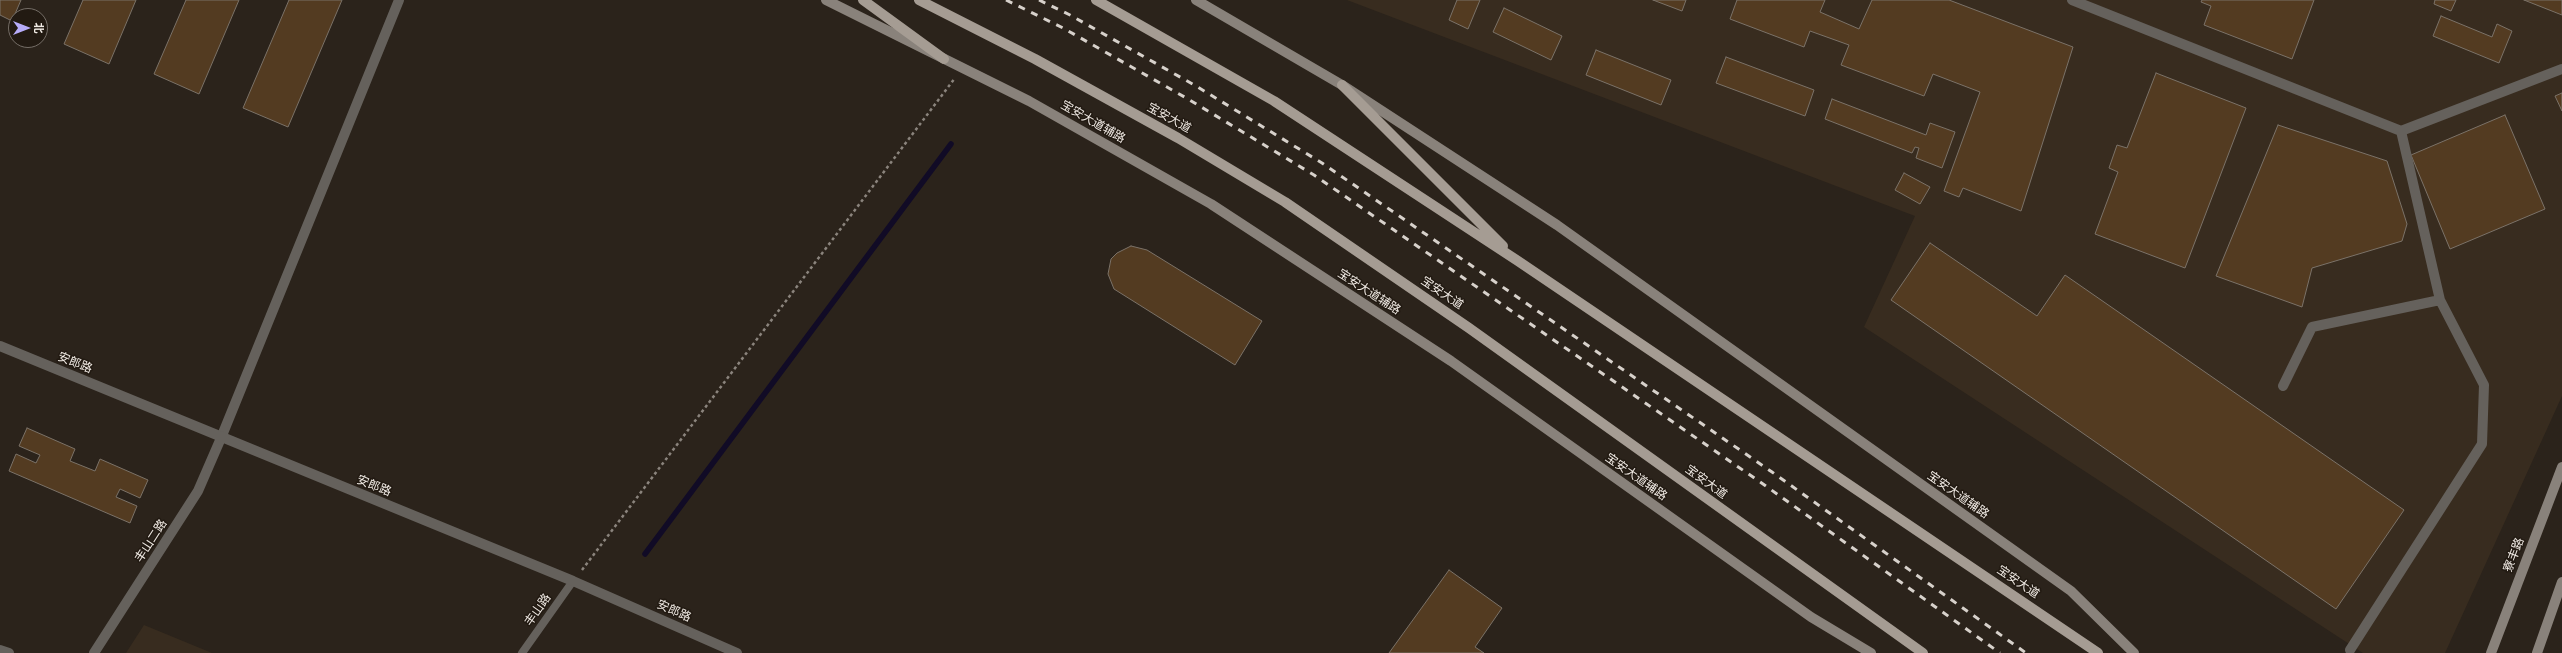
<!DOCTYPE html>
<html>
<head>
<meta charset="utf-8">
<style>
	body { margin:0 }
	#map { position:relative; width:2562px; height:653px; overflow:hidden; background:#2b231b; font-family:Montserrat,"Noto Sans SC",sans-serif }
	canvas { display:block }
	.north { position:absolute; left:8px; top:8px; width:40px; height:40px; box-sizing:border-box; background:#221a12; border:1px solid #746d66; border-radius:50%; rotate:90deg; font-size:11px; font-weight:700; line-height:16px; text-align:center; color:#f0eae4 }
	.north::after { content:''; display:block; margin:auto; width:14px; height:18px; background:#b6abf8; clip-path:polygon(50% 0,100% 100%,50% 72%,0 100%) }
</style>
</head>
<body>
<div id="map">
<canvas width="2562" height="653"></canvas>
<div class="north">北</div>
</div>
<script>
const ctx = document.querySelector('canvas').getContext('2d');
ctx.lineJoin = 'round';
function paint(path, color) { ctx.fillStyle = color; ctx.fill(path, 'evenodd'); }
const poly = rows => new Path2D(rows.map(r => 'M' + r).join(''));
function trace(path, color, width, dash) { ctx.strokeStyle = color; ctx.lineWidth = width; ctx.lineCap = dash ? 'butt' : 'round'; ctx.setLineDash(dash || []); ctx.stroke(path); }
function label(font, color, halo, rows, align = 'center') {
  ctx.font = font + ' Montserrat,"Noto Sans SC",sans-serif'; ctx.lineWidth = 3; ctx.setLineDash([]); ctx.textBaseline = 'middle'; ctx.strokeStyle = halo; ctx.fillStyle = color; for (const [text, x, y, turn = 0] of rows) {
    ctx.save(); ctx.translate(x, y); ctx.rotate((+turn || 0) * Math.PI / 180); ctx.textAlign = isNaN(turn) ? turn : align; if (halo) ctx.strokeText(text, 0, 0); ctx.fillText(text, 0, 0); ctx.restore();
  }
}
paint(poly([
	[1347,0,2562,0,2562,396,2445,653,2363,653,1864,327,1915,216],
	[144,625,212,653,126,653]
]), '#382c1f');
trace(poly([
	[645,554,951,144]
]), '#110b26', 5.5);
const building = poly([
	[0,0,21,0,12,21,0,15,0,0],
	[83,0,136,0,109,64,64,44,83,0],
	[186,0,239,0,199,94,154,74,186,0],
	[289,0,342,0,288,127,243,108,289,0],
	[1457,0,1480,0,1468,29,1449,20,1457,0],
	[1653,0,1686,0,1682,11,1653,0],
	[1737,0,1825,0,1820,12,1859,29,1872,0,1949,0,2073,47,2021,211,1963,188,1959,197,1944,191,1980,92,1933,74,1924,96,1841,65,1849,45,1810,31,1804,47,1730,19,1737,0],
	[2202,0,2314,0,2292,59,2204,25,2211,6,2201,2,2202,0],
	[2435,0,2456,0,2451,11,2434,4,2435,0],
	[2524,0,2562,0,2562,15,2524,0],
	[1504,8,1562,36,1551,60,1493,32,1504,8],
	[2441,16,2492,37,2497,24,2512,31,2499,63,2433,36,2441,16],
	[1596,50,1671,80,1661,105,1586,75,1596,50],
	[1726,57,1814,90,1805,116,1716,83,1726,57],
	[2156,73,2246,108,2185,268,2095,234,2118,172,2109,168,2117,145,2127,148,2156,73],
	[2562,93,2562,111,2555,96,2562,93],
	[1832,99,1926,135,1930,123,1955,132,1942,168,1916,158,1919,148,1915,147,1912,153,1825,119,1832,99],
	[2505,115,2545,209,2450,249,2411,155,2505,115],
	[2278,125,2387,161,2407,224,2402,241,2312,268,2302,307,2216,276,2278,125],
	[1904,173,1930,187,1920,204,1895,190,1904,173],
	[1930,243,2037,316,2065,275,2404,510,2336,609,1891,300,1930,243],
	[1131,246,1147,250,1262,321,1235,365,1114,289,1108,274,1111,259,1117,253,1131,246],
	[27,428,75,449,70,461,95,471,100,459,148,480,140,498,120,489,116,497,137,506,130,523,9,471,16,454,36,463,40,455,19,446,27,428],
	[1449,570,1502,608,1475,647,1484,653,1389,653,1449,570]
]);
paint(building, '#533b21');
trace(building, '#7b7268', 1);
trace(poly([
	[582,570,955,78]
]), '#8b847d', 2.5, [3, 3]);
trace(poly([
	[522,653,573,581]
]), '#65615c', 8);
trace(poly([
	[2072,0,2401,131,2562,69],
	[2283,386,2312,327,2440,300],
	[221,438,399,0],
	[0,650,9,653],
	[2350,650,2482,444,2484,385,2440,300,2401,131]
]), '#65615c', 10);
trace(poly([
	[0,346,573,581,737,653],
	[94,653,198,491,221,438]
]), '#65615c', 10);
trace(poly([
	[826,0,1029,101,1211,204,1451,361,1811,617,1871,653],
	[1196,0,1342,85,1557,225,2071,591,2134,653],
	[2491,653,2562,467],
	[2537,653,2562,582]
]), '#89827b', 10);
trace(poly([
	[863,0,944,59],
	[919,0,1035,59,1178,138,1285,202,1469,328,1923,653],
	[1096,0,1274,101,1518,261,2098,653],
	[1342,85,1503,246]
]), '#a59c93', 10);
trace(poly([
	[1006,0,1063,28,1188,99,1314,175,1763,484,2000,653],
	[1039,0,1070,15,1196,86,1322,163,1772,472,2026,653]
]), '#d7d1cb', 3, [7, 7]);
label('12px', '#f0eae4', '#221a12', [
	["宝安大道",1169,118,29],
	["宝安大道辅路",1093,122,30],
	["宝安大道辅路",1369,292,33],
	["宝安大道",1442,293,34],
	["安郎路",75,363,22],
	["宝安大道辅路",1636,477,35],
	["宝安大道",1706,482,36],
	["安郎路",374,486,22],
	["宝安大道辅路",1958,495,35],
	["丰山二路",151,541,-57],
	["寮丰路",2514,555,-69],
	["宝安大道",2018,582,34],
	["丰山路",538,610,-55],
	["安郎路",674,611,24]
]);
</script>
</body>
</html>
